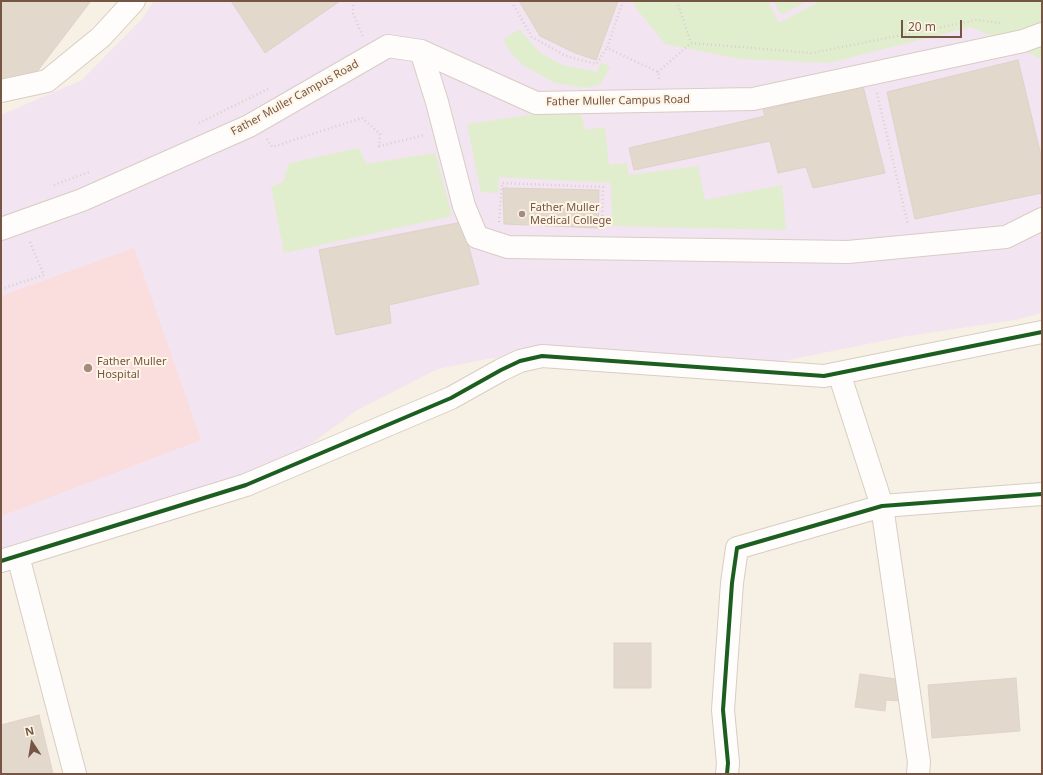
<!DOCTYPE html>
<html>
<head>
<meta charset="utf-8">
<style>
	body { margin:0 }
	#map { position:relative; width:1043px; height:775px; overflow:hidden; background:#f7f0e5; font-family:"Noto Sans",sans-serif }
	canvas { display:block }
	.frame { position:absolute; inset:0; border:2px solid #755645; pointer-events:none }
	.north { position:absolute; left:12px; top:723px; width:40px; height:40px; -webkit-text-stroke:3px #fff5e6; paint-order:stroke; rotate:348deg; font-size:11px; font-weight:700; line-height:16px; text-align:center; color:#755645 }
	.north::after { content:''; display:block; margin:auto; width:14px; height:18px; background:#755645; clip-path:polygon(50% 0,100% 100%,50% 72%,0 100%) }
	.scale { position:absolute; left:901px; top:20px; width:61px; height:18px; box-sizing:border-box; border:2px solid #755645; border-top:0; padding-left:5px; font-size:12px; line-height:14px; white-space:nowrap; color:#755645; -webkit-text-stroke:3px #fff5e6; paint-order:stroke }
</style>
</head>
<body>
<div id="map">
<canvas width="1043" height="775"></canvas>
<div class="frame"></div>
<div class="north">N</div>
<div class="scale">20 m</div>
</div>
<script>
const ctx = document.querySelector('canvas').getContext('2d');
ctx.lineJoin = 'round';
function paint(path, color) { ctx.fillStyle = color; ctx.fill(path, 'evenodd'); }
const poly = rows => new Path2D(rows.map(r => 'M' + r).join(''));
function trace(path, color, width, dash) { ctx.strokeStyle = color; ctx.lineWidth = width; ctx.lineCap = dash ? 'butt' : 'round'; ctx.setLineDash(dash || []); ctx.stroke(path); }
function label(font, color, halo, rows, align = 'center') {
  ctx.font = font + ' "Noto Sans",sans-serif'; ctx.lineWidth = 4; ctx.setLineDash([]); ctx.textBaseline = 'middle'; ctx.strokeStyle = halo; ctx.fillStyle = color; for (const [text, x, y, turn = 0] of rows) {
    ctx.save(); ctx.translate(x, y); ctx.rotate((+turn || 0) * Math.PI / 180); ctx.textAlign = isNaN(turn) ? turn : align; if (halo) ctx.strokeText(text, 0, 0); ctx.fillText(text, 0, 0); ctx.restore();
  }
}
paint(poly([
	[154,1,1042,1,1042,313,1015,320,907,336,768,364,576,358,492,358,438,369,359,409,291,458,218,486,1,555,1,115,82,80,142,19]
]), '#f2e4f1');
paint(poly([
	[134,248,201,440,1,516,1,296]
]), '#fadedd');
paint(poly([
	[633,1,768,1,779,23,820,1,1042,1,1042,59,971,27,828,63,740,59,665,44,636,8],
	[774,1,807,1,781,15],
	[519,29,538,51,562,65,597,72,601,62,610,67,601,84,586,88,555,83,524,66,513,55,503,40],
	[580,108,585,130,605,127,609,165,627,163,629,175,698,166,705,200,782,185,786,230,612,226,611,183,499,177,498,193,481,192,467,124],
	[359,148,366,164,435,153,452,216,284,253,271,187,283,182,289,163]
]), '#e1eece');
const building = poly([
	[1,1,91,1,33,77,1,86,1,1],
	[231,1,340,1,265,53,231,1],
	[519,1,618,1,596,60,575,53,540,36,519,1],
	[1018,60,1042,160,1042,193,915,219,887,92,1018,60],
	[863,86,885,173,813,188,806,167,778,173,770,141,634,170,629,148,765,116,763,110,863,86],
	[503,188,599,190,598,228,504,224,503,188],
	[462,222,479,284,389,305,391,323,336,335,319,250,462,222],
	[614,643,651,643,651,688,614,688,614,643],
	[860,674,903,680,900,701,886,700,885,711,855,707,860,674],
	[1016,678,1020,731,932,738,928,685,1016,678],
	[39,715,53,774,1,774,1,725,39,715]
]);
paint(building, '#e3d8cc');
trace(building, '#e0d2c7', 1);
const minor = poly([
	[421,51,437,102,464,206,477,237,508,247,848,252,1006,237,1042,219],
	[1,91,47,81,101,37,134,1],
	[1,229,82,200,249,126,388,46,421,51,536,103,753,99,1023,41,1042,34],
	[839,373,882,506,919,762,918,774],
	[18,556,75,774],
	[1,561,246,485,451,398,501,370,520,361,542,356,824,376,1042,332],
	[727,774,728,763,723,710,732,583,737,548,882,506,1042,494]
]);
trace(minor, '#d8cdc4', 24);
trace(poly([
	[353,1,353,13,363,37],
	[514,1,514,6,532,37,566,56,596,64,607,48],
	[623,1,607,48,658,72,659,80],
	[677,1,691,43],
	[658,72,691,43,812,53,977,20,1001,23],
	[877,93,908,225],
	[199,123,268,89],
	[267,139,272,147,362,118,380,134,379,146,425,135],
	[54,185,89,172],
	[499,222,502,183,603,187,602,227],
	[1,289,44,275,29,240]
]), '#d9d0ca', 2.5, [1, 3]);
trace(minor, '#fefdfb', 22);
trace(poly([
	[1,561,246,485,451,398,501,370,520,361,542,356,824,376,1042,332],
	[727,774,728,763,723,710,732,583,737,548,882,506,1042,494]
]), '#1b5e20', 4);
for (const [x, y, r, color] of [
	[522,214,4,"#a28c7d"],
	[88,368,5,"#a28c7d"]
]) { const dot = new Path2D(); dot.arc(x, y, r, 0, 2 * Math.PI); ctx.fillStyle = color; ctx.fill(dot); trace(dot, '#fff5e6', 1.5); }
label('11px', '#755645', '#fff5e6', [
	["Father Muller Campus Road",295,98,-29],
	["Father Muller Campus Road",618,101,-1]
]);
label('11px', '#755645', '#fff5e6', [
	["Father Muller",530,208],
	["Medical College",530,221],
	["Father Muller",97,362],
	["Hospital",97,375]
], 'left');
</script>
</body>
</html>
